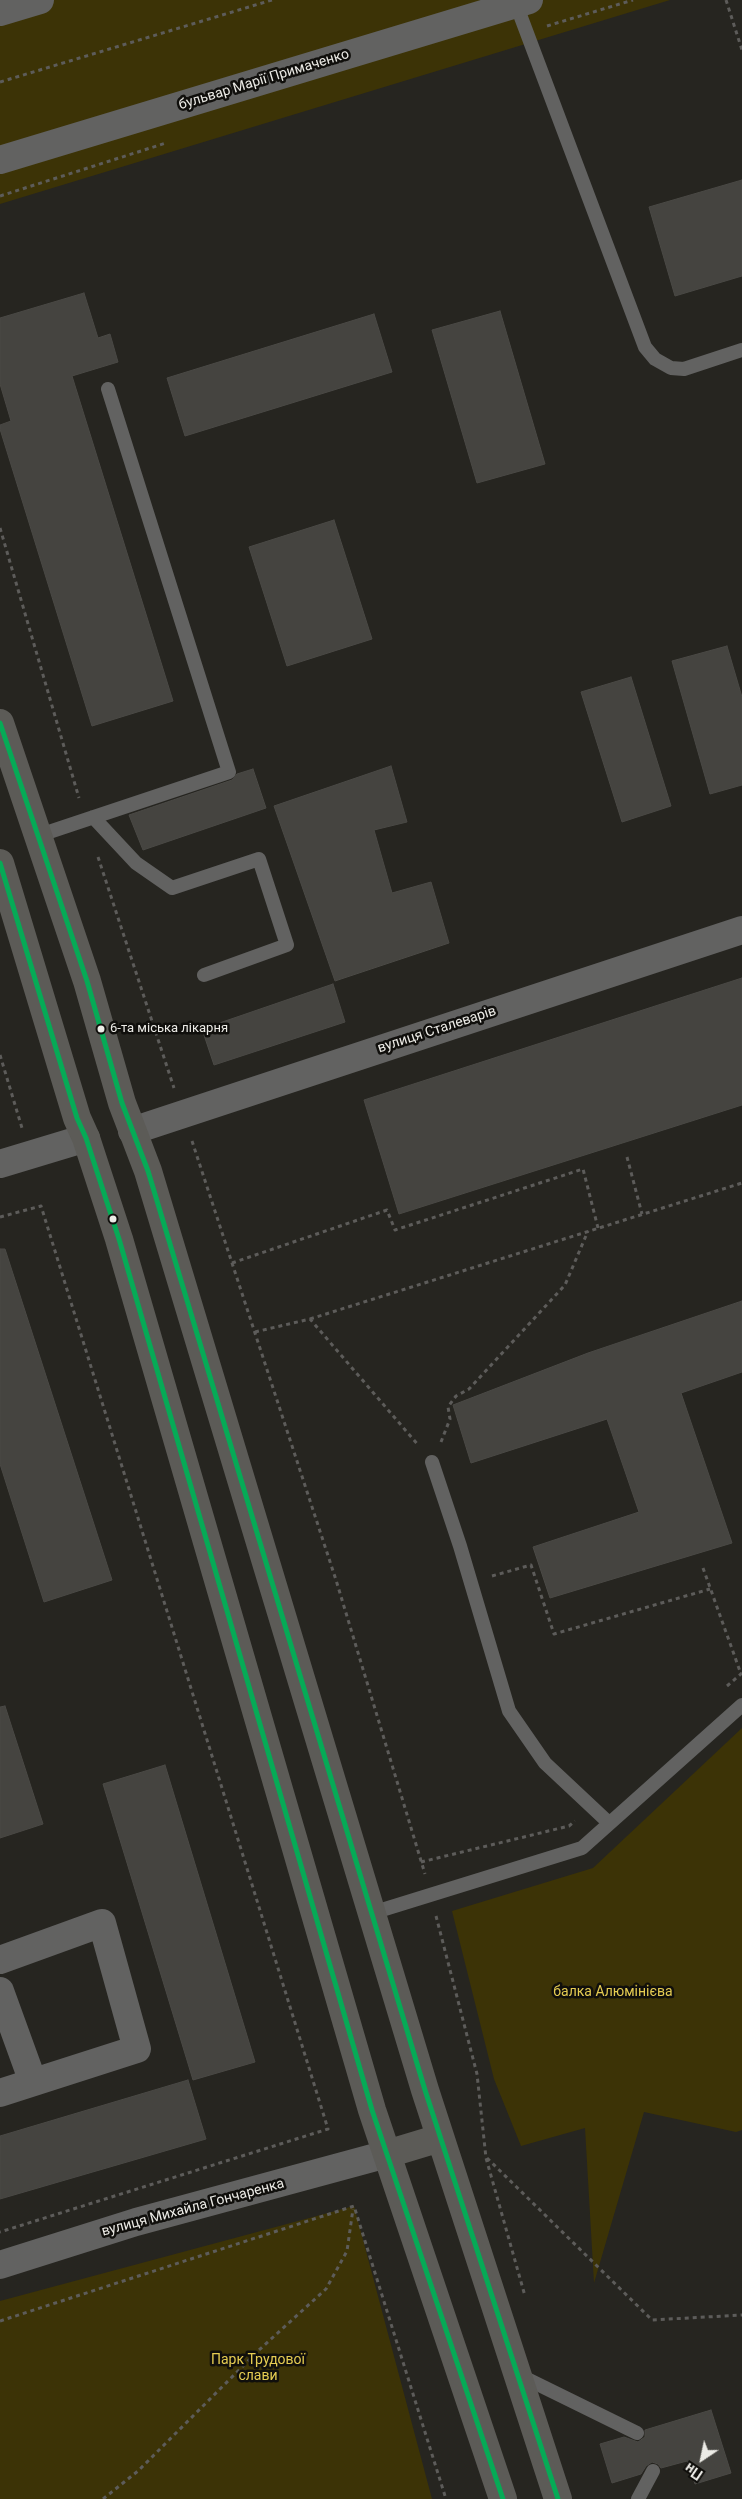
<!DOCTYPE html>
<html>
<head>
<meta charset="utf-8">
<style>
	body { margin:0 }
	#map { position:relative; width:742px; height:2499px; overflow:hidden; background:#262520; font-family:Roboto,sans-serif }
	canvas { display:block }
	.north { position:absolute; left:677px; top:2434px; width:50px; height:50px; -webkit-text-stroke:4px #100f0c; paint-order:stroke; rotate:214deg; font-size:14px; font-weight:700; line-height:20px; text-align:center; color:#ecebe6 }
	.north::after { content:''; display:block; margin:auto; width:18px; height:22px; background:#ecebe6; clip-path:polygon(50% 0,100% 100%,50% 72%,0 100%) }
</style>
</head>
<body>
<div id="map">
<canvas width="742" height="2499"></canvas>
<div class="north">Пн</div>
</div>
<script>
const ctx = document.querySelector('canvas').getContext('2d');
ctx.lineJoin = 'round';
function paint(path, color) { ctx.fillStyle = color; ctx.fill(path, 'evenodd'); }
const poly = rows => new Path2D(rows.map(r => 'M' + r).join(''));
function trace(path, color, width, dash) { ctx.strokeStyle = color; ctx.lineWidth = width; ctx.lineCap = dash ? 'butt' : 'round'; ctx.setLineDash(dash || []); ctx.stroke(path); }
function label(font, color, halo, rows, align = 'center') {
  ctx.font = font + ' Roboto,sans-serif'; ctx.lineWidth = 5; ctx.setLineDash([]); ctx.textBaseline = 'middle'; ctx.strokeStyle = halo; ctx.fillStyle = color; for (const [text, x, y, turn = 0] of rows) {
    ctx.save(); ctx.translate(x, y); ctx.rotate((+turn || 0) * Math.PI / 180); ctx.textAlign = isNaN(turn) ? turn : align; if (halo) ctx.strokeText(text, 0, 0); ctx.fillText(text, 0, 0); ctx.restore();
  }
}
paint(poly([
	[0,0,670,0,0,204],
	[742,1728,742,2130,736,2132,644,2112,594,2283,585,2128,521,2146,494,2079,452,1911,593,1868],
	[354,2206,432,2499,0,2499,0,2301]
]), '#3c3306');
const building = poly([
	[742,180,742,276,675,296,649,207,742,180],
	[84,293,98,338,110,334,118,362,72,376,173,701,92,726,0,429,0,425,11,421,0,384,0,318,84,293],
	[500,311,545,464,477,483,432,330,500,311],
	[374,314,392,372,185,436,167,378,374,314],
	[334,520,372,639,287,666,249,547,334,520],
	[727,646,742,697,742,785,710,794,672,661,727,646],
	[631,677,671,806,622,822,581,692,631,677],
	[391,766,407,822,374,830,392,893,431,882,449,943,335,981,274,806,391,766],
	[253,769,266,808,143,850,129,815,232,780,237,774,253,769],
	[742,978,742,1105,399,1214,364,1100,742,978],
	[333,984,345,1022,214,1065,202,1029,333,984],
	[0,1249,5,1249,112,1580,44,1602,0,1464,0,1249],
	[742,1301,742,1372,681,1393,732,1543,550,1598,533,1547,639,1512,607,1419,471,1463,453,1405,588,1353,742,1301],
	[5,1706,43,1824,0,1838,0,1707,5,1706],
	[165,1765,255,2062,193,2080,103,1784,165,1765],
	[188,2080,206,2139,0,2199,0,2136,188,2080],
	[711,2410,731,2473,695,2484,687,2461,661,2468,658,2464,652,2462,646,2466,641,2474,612,2483,600,2444,624,2437,638,2442,645,2437,645,2430,711,2410]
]);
paint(building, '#454440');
trace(building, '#4a4945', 1);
trace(poly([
	[726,0,742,50],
	[547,26,633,0],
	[0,82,272,0],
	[0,196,166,143],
	[0,528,79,798],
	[98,857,174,1088],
	[0,1055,22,1128],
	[192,1141,336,1580,425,1874],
	[627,1157,642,1214],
	[0,1217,41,1206,328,2129,0,2232],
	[232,1263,387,1210,395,1230,583,1169,598,1228],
	[310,1319,742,1183],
	[255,1332,310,1319,419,1446],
	[441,1442,450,1419,448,1407,456,1396,469,1389,565,1285,588,1231],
	[703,1568,741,1674],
	[492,1576,531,1565,554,1634,710,1589],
	[727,1686,742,1673],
	[421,1862,569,1826,575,1821],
	[436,1916,477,2074,486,2158,525,2296],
	[487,2158,652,2320,742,2315],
	[0,2321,354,2206,446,2499],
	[103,2499,138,2471,259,2350,326,2289,347,2251,353,2209]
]), '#5d5c5a', 3, [4, 4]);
trace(poly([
	[516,4,645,347,655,359,671,368,684,369,742,350],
	[93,817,136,863,172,888,259,859,287,945,204,975],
	[37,836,229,772,108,389],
	[432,1462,460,1546,509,1711,545,1763,609,1823],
	[372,1913,582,1848,742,1705],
	[519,2375,637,2433],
	[638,2499,653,2471]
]), '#626261', 14);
trace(poly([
	[0,12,40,0],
	[0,160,529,0],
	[132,1131,742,930],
	[0,1164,86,1138],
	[0,1960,102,1923,137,2049,0,2093],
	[0,1991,33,2082]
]), '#626261', 28);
trace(poly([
	[0,2265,136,2222,387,2154]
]), '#626261', 28);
trace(poly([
	[0,723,87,981,122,1103,148,1171,425,2090,558,2499],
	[0,863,77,1118,86,1138,119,1239,372,2110,503,2499],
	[387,2154,440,2138]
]), '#5c5b57', 28);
trace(poly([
	[0,723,87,981,122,1103,148,1171,425,2090,558,2499],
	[0,863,77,1118,86,1138,119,1239,372,2110,503,2499]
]), '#06aa56', 5);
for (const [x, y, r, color] of [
	[101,1029,4.5,"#ecebe6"],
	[113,1219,4.5,"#ecebe6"]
]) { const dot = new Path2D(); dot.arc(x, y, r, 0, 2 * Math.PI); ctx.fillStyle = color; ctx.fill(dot); trace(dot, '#100f0c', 2); }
label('13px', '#ecebe6', '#100f0c', [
	["6-та міська лікарня",110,1029]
], 'left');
label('14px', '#ecebe6', '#100f0c', [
	["бульвар Марії Примаченко",264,80,-17],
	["вулиця Сталеварів",437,1030,-18],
	["вулиця Михайла Гончаренка",193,2208,-15]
]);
label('14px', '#e5cc52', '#100f0c', [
	["балка Алюмінієва",613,1992],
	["Парк Трудової",258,2360],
	["слави",258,2376]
]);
</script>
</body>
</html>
